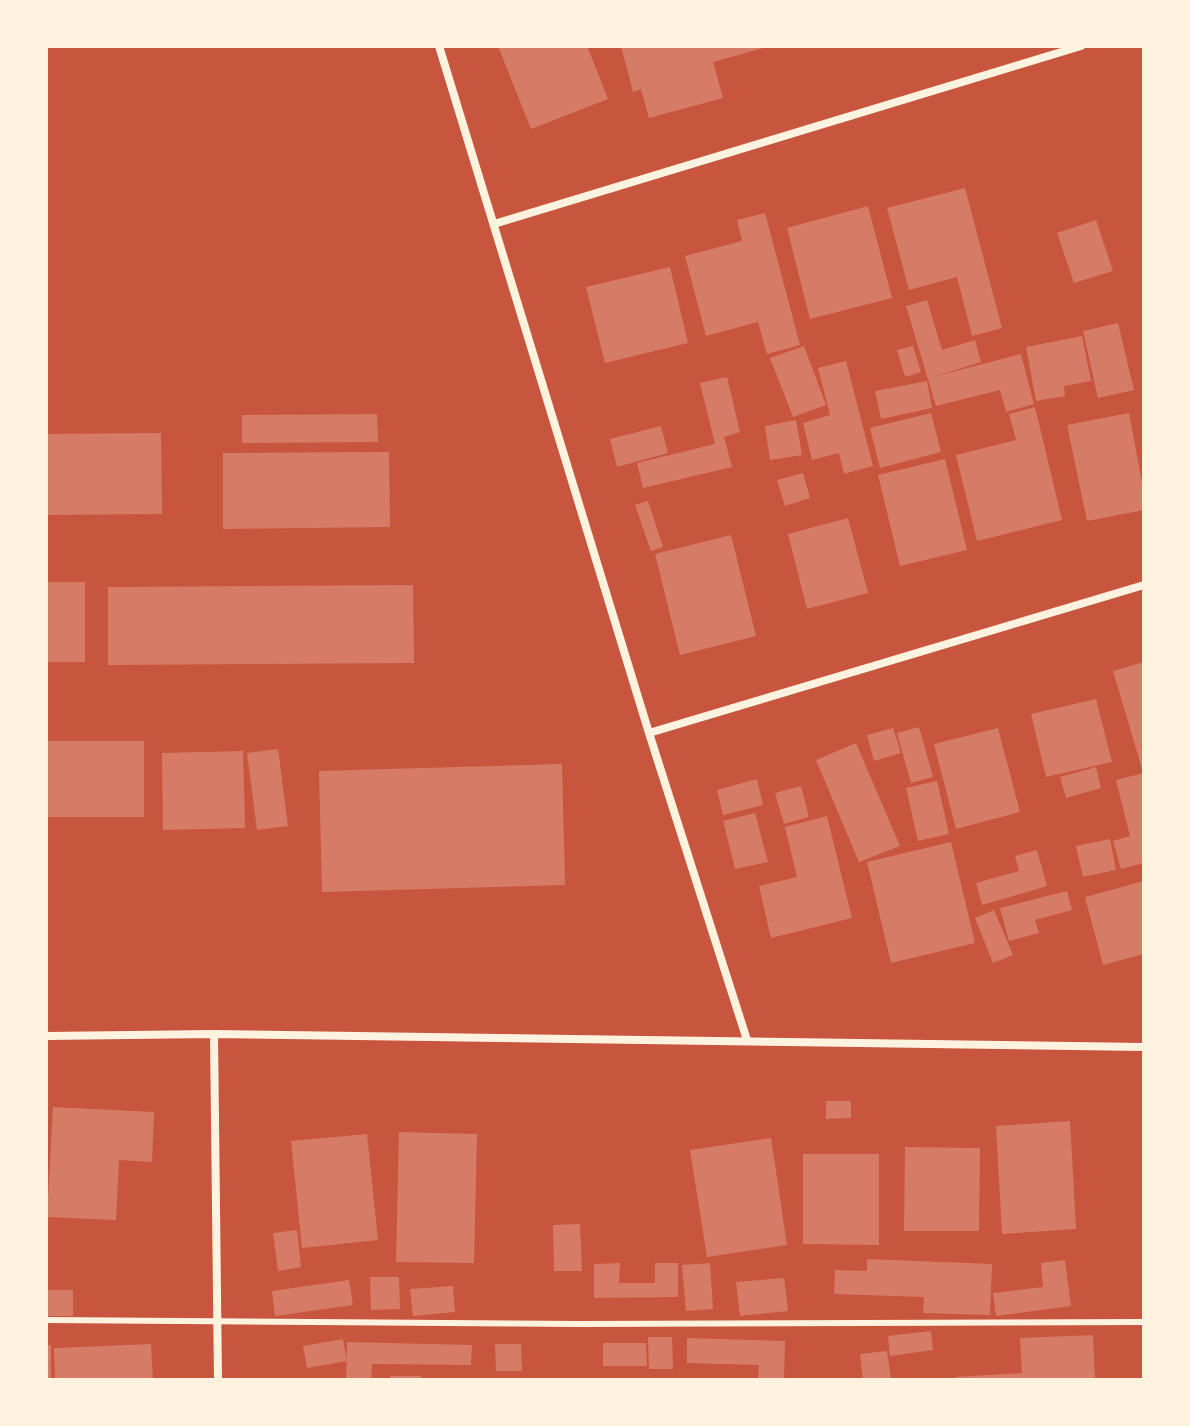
<!DOCTYPE html>
<html>
<head>
<meta charset="utf-8">
<style>
	body { margin:0 }
	#map { position:relative; width:1190px; height:1426px; overflow:hidden; background:#c8553d; font-family:"Alegreya Sans",sans-serif }
	canvas { display:block }
	.frame { position:absolute; inset:0; border:48px solid #fff3e0; pointer-events:none }
</style>
</head>
<body>
<div id="map">
<canvas width="1190" height="1426"></canvas>
<div class="frame"></div>
</div>
<script>
const ctx = document.querySelector('canvas').getContext('2d');
ctx.lineJoin = 'round';
function paint(path, color) { ctx.fillStyle = color; ctx.fill(path, 'evenodd'); }
const poly = rows => new Path2D(rows.map(r => 'M' + r).join(''));
function trace(path, color, width, dash) { ctx.strokeStyle = color; ctx.lineWidth = width; ctx.lineCap = dash ? 'butt' : 'round'; ctx.setLineDash(dash || []); ctx.stroke(path); }
paint(poly([
	[498,46,587,46,608,99,531,129],
	[621,46,767,46,767,47,713,62,723,98,649,118,641,89,633,92],
	[965,188,1002,328,972,336,957,277,909,290,887,208],
	[868,206,892,298,810,319,787,228],
	[765,213,800,345,767,354,758,322,706,336,685,256,742,241,737,220],
	[1096,220,1113,271,1074,283,1057,233],
	[670,267,688,343,605,363,586,287],
	[927,300,942,350,975,340,981,362,933,377,1021,354,1034,404,1006,412,1000,390,936,406,906,306],
	[1118,323,1134,390,1098,398,1083,331],
	[1082,336,1091,381,1064,386,1065,396,1036,401,1026,347],
	[804,346,826,405,793,417,770,358],
	[913,346,921,372,905,377,897,350],
	[846,361,873,466,844,474,839,453,812,460,803,423,830,415,818,368],
	[727,377,740,432,724,437,732,467,643,488,637,463,715,444,700,383],
	[927,381,932,408,881,419,875,391],
	[1035,407,1062,520,977,541,956,455,1016,440,1009,414],
	[931,413,941,452,880,468,870,428],
	[1129,413,1144,493,1144,510,1087,521,1067,425],
	[377,414,378,442,242,443,242,415],
	[796,420,802,455,770,460,765,426],
	[661,426,668,453,617,467,610,439],
	[161,433,162,514,46,515,46,434],
	[389,452,390,527,223,529,223,453],
	[945,459,967,550,900,566,878,475],
	[803,473,810,498,785,506,777,480],
	[648,501,663,547,651,551,635,505],
	[848,518,868,593,807,609,788,534],
	[731,535,756,636,680,655,655,554],
	[46,582,85,582,85,662,46,662],
	[413,585,414,663,108,665,108,587],
	[1144,662,1144,772,1143,772,1113,671],
	[1096,699,1112,762,1046,777,1031,714],
	[919,727,933,777,911,783,897,733],
	[893,728,901,753,874,761,867,735],
	[998,728,1020,812,956,829,934,744],
	[46,741,144,741,144,817,46,817],
	[856,743,900,846,859,862,816,760],
	[278,749,288,826,257,830,247,753],
	[243,751,245,828,163,830,162,753],
	[562,764,565,885,322,892,319,771],
	[1096,767,1101,788,1066,798,1060,777],
	[1144,773,1144,863,1121,869,1113,841,1130,836,1116,780],
	[757,779,763,805,723,815,717,790],
	[937,781,949,834,918,841,906,788],
	[801,786,809,817,784,824,775,793],
	[755,813,768,862,735,869,723,821],
	[827,816,852,918,771,938,759,886,797,877,785,827],
	[1110,839,1116,870,1083,877,1076,846],
	[951,842,975,943,891,963,867,862],
	[1037,850,1047,886,982,905,976,883,1019,871,1015,856],
	[1144,881,1144,954,1103,965,1085,897],
	[1067,891,1072,910,1035,920,1039,933,1009,941,1000,908],
	[994,910,1013,955,993,963,975,918],
	[826,1101,851,1101,851,1118,826,1119],
	[53,1107,154,1112,152,1162,119,1160,116,1220,47,1217],
	[1070,1121,1076,1229,1002,1234,996,1126],
	[399,1132,477,1134,474,1263,396,1262],
	[367,1134,378,1240,302,1248,291,1141],
	[771,1138,787,1245,707,1257,690,1150],
	[905,1147,980,1148,979,1231,904,1231],
	[803,1154,879,1154,879,1245,803,1244],
	[580,1224,582,1271,554,1271,553,1225],
	[297,1230,301,1267,278,1271,273,1233],
	[867,1259,992,1264,990,1315,923,1313,924,1297,834,1294,835,1270,867,1271],
	[1065,1260,1071,1306,996,1316,993,1293,1043,1287,1041,1263],
	[620,1263,619,1283,655,1283,655,1263,678,1263,678,1297,594,1298,594,1264],
	[710,1263,713,1309,686,1311,682,1265],
	[370,1277,399,1277,400,1309,371,1310],
	[784,1278,788,1311,740,1316,736,1282],
	[349,1280,353,1305,275,1316,272,1291],
	[453,1286,455,1312,413,1316,410,1289],
	[48,1290,73,1290,73,1316,48,1316],
	[931,1331,933,1350,890,1356,888,1336],
	[1093,1335,1095,1380,955,1380,955,1377,1022,1373,1020,1338],
	[648,1337,672,1337,673,1369,649,1369],
	[687,1338,785,1341,784,1380,758,1380,759,1365,687,1363],
	[343,1339,347,1361,307,1368,303,1346],
	[347,1342,472,1345,471,1365,372,1364,371,1380,346,1380],
	[603,1343,646,1343,647,1366,603,1366],
	[151,1344,153,1380,55,1380,54,1348],
	[495,1344,521,1344,522,1371,496,1371],
	[46,1345,51,1345,51,1380,46,1380],
	[887,1351,891,1380,863,1380,860,1354],
	[390,1376,421,1376,421,1380,390,1380]
]), '#d67c66');
trace(poly([
	[46,1320,578,1324,1144,1322]
]), '#fff3e0', 6);
trace(poly([
	[439,46,649,733,747,1040],
	[494,224,1081,46],
	[649,733,1144,585],
	[214,1034,218,1380],
	[46,1036,214,1034,1144,1047]
]), '#fff3e0', 8);
</script>
</body>
</html>
